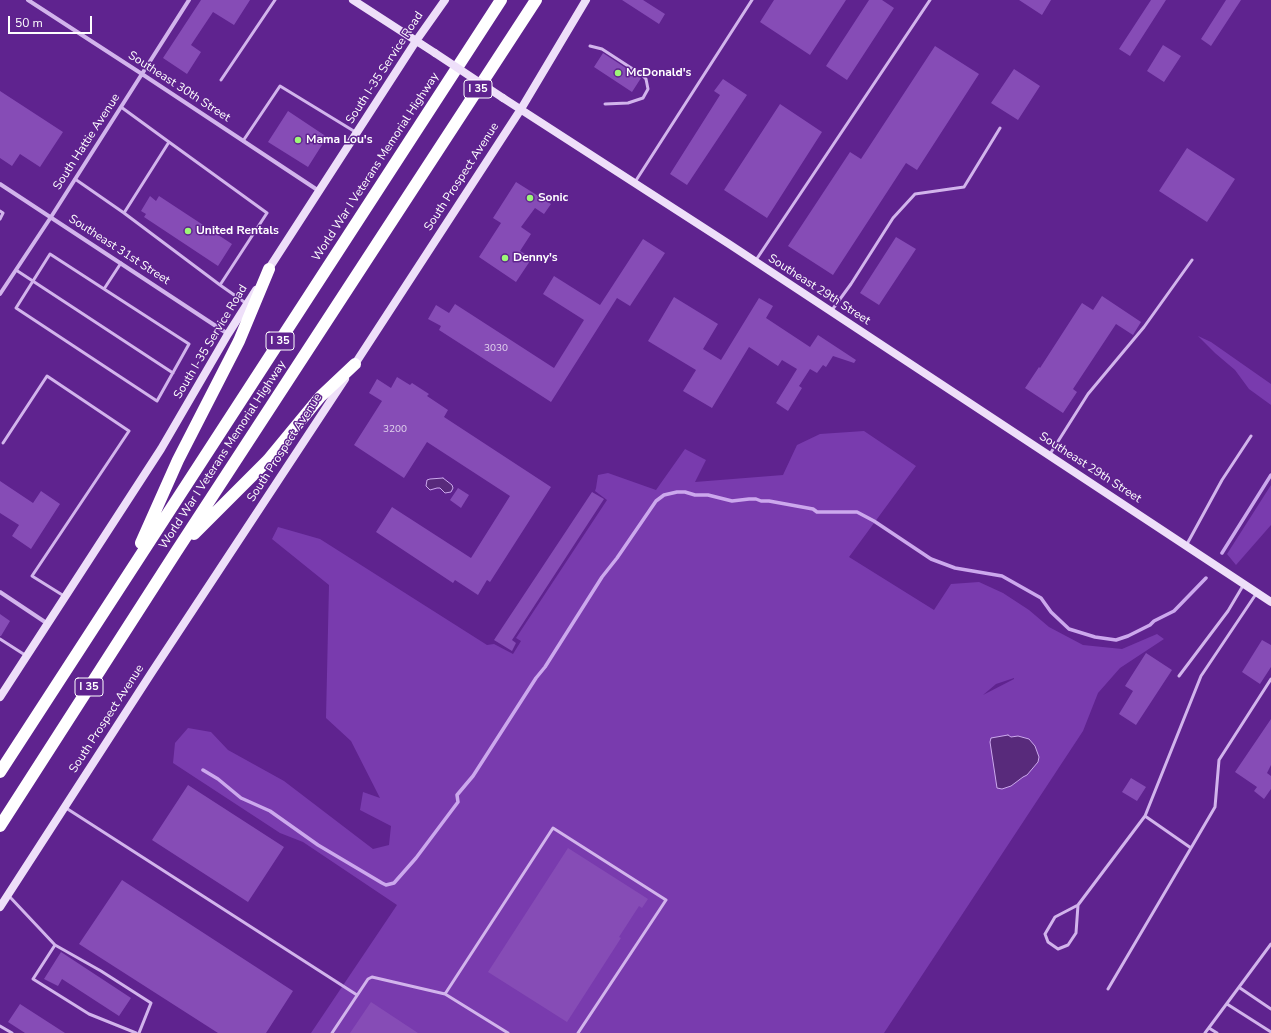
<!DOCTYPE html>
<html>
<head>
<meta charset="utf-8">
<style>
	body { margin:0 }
	#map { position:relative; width:1271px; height:1033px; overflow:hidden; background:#5f238f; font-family:"Nunito Sans",sans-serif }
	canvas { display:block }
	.scale { position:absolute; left:8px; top:16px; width:84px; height:18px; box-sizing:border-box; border:2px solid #fff; border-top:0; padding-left:5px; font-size:12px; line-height:14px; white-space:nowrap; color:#fff; -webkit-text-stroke:3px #5f238f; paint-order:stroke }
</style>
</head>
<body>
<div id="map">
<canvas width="1271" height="1033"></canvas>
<div class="scale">50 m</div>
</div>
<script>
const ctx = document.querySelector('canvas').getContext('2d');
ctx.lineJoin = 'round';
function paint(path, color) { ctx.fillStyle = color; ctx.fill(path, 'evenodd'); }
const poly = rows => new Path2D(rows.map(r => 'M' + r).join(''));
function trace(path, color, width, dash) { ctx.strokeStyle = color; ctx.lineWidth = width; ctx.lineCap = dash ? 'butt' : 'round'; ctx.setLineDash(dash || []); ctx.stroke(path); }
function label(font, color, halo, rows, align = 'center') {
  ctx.font = font + ' "Nunito Sans",sans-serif'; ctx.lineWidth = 3; ctx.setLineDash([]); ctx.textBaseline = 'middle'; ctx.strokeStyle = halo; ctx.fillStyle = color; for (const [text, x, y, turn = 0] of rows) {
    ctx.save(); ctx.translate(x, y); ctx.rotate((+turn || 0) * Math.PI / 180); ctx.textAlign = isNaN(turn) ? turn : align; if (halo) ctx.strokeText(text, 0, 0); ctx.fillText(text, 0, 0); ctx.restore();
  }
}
paint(poly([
	[1198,336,1211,342,1271,384,1271,405,1249,389,1235,370,1215,353],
	[864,431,916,466,849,557,934,610,951,584,979,582,1003,593,1029,610,1049,627,1083,645,1122,649,1157,634,1164,639,1120,668,1098,693,1083,731,884,1033,311,1033,397,905,303,842,280,833,173,763,175,743,188,728,211,732,228,750,284,781,373,849,389,845,391,826,360,810,363,792,380,798,351,741,326,718,329,585,272,539,278,527,320,539,487,645,494,644,513,654,521,641,516,638,607,500,595,491,596,488,598,475,608,473,656,490,685,449,706,460,695,482,783,475,797,445,820,434],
	[1014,678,1014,679,983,695,996,684],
	[1271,485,1271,525,1236,565,1227,554]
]), '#793bae');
const water = poly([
	[443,478,452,485,453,488,451,492,445,493,440,488,437,488,430,490,426,486,427,480,430,479,443,478],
	[1008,735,1011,737,1018,736,1029,739,1035,746,1039,757,1038,762,1027,775,1023,777,1011,786,1002,789,997,788,990,742,991,738,1008,735]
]);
paint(water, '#582a7b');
trace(water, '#cca8ed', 1);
trace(poly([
	[1222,553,1271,475],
	[203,770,218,779,241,798,270,811,318,845,382,883,386,885,394,883,416,858,458,802,457,795,473,776,536,678,545,667,602,577,617,558,656,501,664,495,677,492,685,492,695,495,708,495,732,501,749,499,756,499,761,501,769,501,813,509,817,512,857,512,874,521,931,559,955,568,1002,576,1041,598,1051,612,1069,629,1095,637,1116,640,1128,636,1150,625,1154,621,1174,611,1206,578]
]), '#cca8ed', 3.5);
paint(poly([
	[201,0,250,0,234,25,213,12,191,45,201,52,187,74,163,58],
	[622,0,643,0,665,14,659,24],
	[774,0,846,0,810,55,760,22],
	[869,0,882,0,894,8,847,80,826,66],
	[1019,0,1051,0,1042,15],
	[1151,0,1166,0,1130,56,1119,49],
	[1226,0,1241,0,1211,46,1201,39],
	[1163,45,1181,56,1164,82,1147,71],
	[935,46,979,74,917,170,906,163,833,275,788,246,850,152,861,159],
	[603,53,641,78,632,92,594,67],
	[1014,69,1040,86,1018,120,991,103],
	[723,79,747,95,687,185,670,174,720,95,714,91],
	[0,91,63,132,40,167,20,154,12,166,0,158],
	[780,104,822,132,767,218,724,190],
	[288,111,327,137,308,167,268,142],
	[1187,148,1235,179,1207,222,1159,191],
	[516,182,551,204,544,214,535,208,521,227,531,234,520,251,532,258,516,282,479,257,501,223,493,218],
	[150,196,156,201,159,196,232,244,218,266,144,217,146,214,141,211],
	[896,237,916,249,879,305,860,293],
	[643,239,665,253,630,306,617,298,551,402,439,330,441,326,428,319,436,305,449,313,455,304,554,368,584,320,543,294,554,276,600,305],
	[1102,296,1141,322,1133,335,1116,324,1073,389,1077,392,1063,413,1025,388,1039,367,1040,368,1082,303,1093,310],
	[674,297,718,324,703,349,721,360,759,298,773,306,766,318,810,347,818,335,856,360,854,363,833,356,826,367,823,365,817,373,810,369,799,386,802,388,788,411,776,403,797,369,782,360,778,366,749,347,712,408,683,391,696,370,648,341],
	[397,377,410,385,412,383,429,394,427,396,448,410,444,417,551,487,490,582,487,580,478,595,455,580,453,583,376,532,392,507,471,558,510,496,427,442,404,478,354,445,382,401,369,393,377,379,391,388],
	[0,481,33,503,41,491,60,504,31,549,12,536,19,525,0,513],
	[458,488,469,495,461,508,450,500],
	[592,492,604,499,512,640,516,643,512,651,494,640],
	[0,614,10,621,1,636,0,636],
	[1262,640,1271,645,1271,667,1260,684,1242,672],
	[1146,653,1172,670,1136,725,1119,714,1133,691,1125,686],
	[1271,719,1271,765,1267,773,1271,776,1271,789,1264,799,1254,791,1257,787,1235,772],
	[1131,778,1146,787,1137,801,1122,792],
	[188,785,284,847,248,902,152,840],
	[568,848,648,899,642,908,639,906,619,937,621,938,567,1022,488,972],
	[122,880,293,991,266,1033,218,1033,79,944],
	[61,952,131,998,119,1016,62,979,58,986,44,979],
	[371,1002,418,1033,350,1033],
	[20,1004,65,1033,25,1033,8,1022]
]), '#864cb6');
trace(poly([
	[590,46,602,49,642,75,646,79,648,89,643,98,628,103,605,104],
	[221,80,275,0],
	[121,107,169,142],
	[243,141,280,86,357,133],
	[75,179,124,213,220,285],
	[635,182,752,0],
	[0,211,3,213,0,219],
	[124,213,169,142,267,213,220,285,247,304],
	[756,260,930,0],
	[16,270,173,373],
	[104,289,189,344,157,401,16,308,50,254,104,289,121,263],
	[832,310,851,284,893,218,915,194,964,187,1000,128],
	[3,443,47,376,129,431,32,576,64,596],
	[1050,454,1088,394,1144,327,1192,260],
	[1187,544,1222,480,1251,436],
	[0,639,25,655],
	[1179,676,1228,611,1244,584],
	[66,808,357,995],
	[1145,816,1201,676,1256,594],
	[1191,848,1215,807,1219,760,1271,679],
	[9,896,55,945,101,971,151,1003,139,1033],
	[1078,905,1076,933,1068,945,1058,949,1048,942,1045,934,1055,917,1078,905,1145,816,1191,848,1108,989],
	[55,945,33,979,89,1014,136,1033],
	[1240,988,1271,1009],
	[445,994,508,1033],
	[1227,1004,1271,1032],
	[0,1026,12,1033],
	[1209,1028,1217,1033],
	[332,1033,368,979,372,977,445,994,553,828,666,900,578,1033],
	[1205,1033,1271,944]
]), '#d2b4ec', 3);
trace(poly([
	[28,0,142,74,319,191],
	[0,184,228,334],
	[0,294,51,217,189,0],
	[0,592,48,624]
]), '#d2b4ec', 4);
trace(poly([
	[353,0,435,53],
	[503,98,729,244,1271,602],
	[266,273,416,41,445,0],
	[353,367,521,109,586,0],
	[0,697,161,449,228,334,256,290],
	[0,907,152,672,345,379]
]), '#eedff9', 8);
trace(poly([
	[194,534,268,460,320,397,355,364],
	[141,543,178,460,239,341,269,269],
	[0,772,501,0],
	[0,826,176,552,536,0]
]), '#fff', 12);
trace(poly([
	[435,53,503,98]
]), '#eedff9', 8);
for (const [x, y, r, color] of [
	[618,73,4,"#9df777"],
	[298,140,4,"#9df777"],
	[530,198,4,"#9df777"],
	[188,231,4,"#9df777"],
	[505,258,4,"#9df777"]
]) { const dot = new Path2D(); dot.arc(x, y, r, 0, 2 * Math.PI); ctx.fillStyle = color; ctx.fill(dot); trace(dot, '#5f238f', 1.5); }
label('10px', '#e1d2ed', null, [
	["3030",496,349],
	["3200",395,430]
]);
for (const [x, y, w] of [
	[478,89,28],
	[280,341,28],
	[89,687,28]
]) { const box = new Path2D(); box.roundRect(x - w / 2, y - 9, w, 18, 3); ctx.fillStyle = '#5f238f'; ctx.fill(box); trace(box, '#fff', 1); }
label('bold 11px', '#fff', null, [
	["I 35",478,89],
	["I 35",280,341],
	["I 35",89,687]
]);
label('12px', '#fff', '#5f238f', [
	["South I-35 Service Road",385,68,-57],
	["Southeast 30th Street",179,87,33],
	["South Hattie Avenue",87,142,-57],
	["World War I Veterans Memorial Highway",376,167,-57],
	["South Prospect Avenue",462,177,-57],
	["Southeast 31st Street",119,250,33],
	["Southeast 29th Street",819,290,33],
	["South I-35 Service Road",211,342,-59],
	["South Prospect Avenue",285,448,-57],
	["World War I Veterans Memorial Highway",223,455,-57],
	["Southeast 29th Street",1090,468,33],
	["South Prospect Avenue",107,719,-57]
]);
label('bold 12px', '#fff', '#5f238f', [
	["McDonald's",626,73],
	["Mama Lou's",306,140],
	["Sonic",538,198],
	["United Rentals",196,231],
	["Denny's",513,258]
], 'left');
</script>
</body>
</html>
